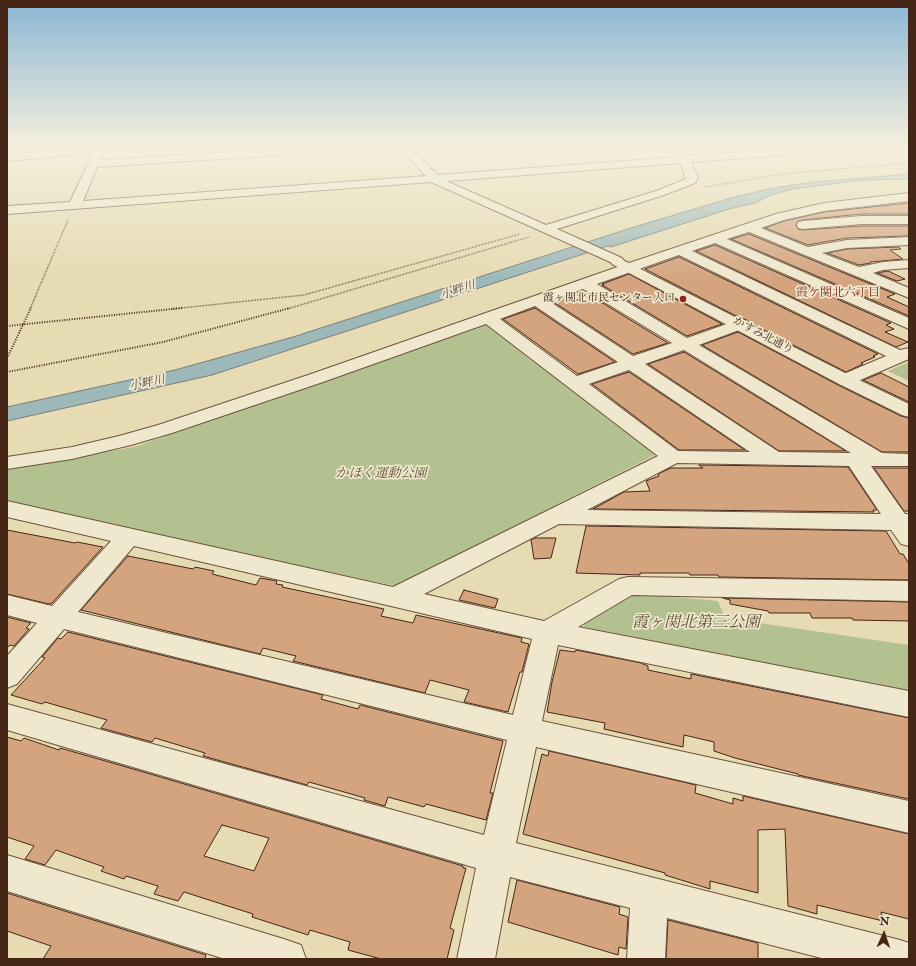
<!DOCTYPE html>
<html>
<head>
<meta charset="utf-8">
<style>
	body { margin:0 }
	#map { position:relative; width:916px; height:966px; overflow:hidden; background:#e6dbb3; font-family:"IM FELL Double Pica",serif }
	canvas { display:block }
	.frame { position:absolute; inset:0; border:8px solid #452617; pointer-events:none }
	.north { position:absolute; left:864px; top:914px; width:40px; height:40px; -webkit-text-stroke:3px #efe8ce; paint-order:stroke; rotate:3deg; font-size:11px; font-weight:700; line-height:16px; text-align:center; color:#452617 }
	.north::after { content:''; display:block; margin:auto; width:14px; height:18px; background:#452617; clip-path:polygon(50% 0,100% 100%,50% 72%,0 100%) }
</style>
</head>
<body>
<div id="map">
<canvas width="916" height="966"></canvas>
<div class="frame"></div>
<div class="north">N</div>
</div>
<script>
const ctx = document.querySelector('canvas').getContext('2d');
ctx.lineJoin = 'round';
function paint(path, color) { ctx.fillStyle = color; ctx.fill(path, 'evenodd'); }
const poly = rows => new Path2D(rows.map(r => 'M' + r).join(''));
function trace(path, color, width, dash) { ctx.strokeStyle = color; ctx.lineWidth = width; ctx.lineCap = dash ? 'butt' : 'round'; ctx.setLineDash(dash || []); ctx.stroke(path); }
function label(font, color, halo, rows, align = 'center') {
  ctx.font = font + ' "IM FELL Double Pica","Noto Serif JP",serif'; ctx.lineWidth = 3.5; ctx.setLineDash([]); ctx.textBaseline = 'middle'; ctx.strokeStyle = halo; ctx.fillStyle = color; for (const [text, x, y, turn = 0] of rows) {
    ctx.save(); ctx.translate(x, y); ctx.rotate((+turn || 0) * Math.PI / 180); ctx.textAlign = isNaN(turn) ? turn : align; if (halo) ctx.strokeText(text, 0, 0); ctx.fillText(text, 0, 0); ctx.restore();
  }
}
paint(poly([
	[486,325,659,453,396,586,7,504,7,469,134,447],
	[909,361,909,381,888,371,909,362],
	[627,593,718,601,725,618,909,645,909,692,584,627,583,619]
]), '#b2c18f');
const water = poly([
	[909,174,909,179,863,180,793,189,771,195,755,203,729,209,611,247,608,246,212,375,7,421,7,407,175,370,293,337,631,228,731,198,773,188,814,182,909,174]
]);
paint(water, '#9db8b9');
trace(water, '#7a7e78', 1);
const building = poly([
	[909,203,909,214,861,214,803,220,798,221,796,225,798,229,803,230,861,226,909,226,909,236,847,238,808,245,765,228,784,221,824,212,909,203],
	[749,234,895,294,887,297,909,307,909,316,731,239,749,234],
	[715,245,891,323,886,325,894,329,885,332,908,342,896,347,696,251,715,245],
	[898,247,901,249,890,250,903,259,870,262,871,263,859,265,827,253,847,249,898,247],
	[679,257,878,354,873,356,875,357,861,363,863,364,846,372,750,323,747,320,740,318,645,269,679,257],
	[888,271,905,279,897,281,877,273,888,271],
	[629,274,722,324,687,336,602,285,604,285,602,284,629,274],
	[583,291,668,343,633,354,552,301,583,291],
	[535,308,615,362,578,374,503,319,535,308],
	[738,332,838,385,901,416,909,418,909,452,882,452,702,345,738,332],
	[684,352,846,451,779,451,648,364,684,352],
	[629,372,745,450,679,450,592,384,629,372],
	[881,373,909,387,909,402,863,380,881,373],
	[699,465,848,467,877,510,873,510,874,512,593,509,624,492,650,491,646,481,659,476,658,474,671,468,703,468,699,465],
	[874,468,909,468,909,511,904,511,874,468],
	[586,526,886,531,900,554,903,554,909,564,909,580,719,577,718,575,690,575,689,573,640,573,640,575,576,573,586,526],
	[7,530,75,543,77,542,103,547,52,603,49,604,7,594,7,530],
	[535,538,556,538,551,558,534,559,531,540,535,538],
	[128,556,193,569,195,567,214,571,212,574,256,585,260,578,277,581,276,584,283,585,282,587,384,609,381,616,413,623,416,615,522,638,521,642,529,644,522,672,520,672,508,712,464,702,469,690,430,680,425,693,293,661,296,656,263,648,260,654,81,610,128,556],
	[464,590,498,599,495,608,459,600,464,590],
	[723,598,909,602,909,621,853,620,852,618,812,618,810,613,769,613,768,611,730,604,730,600,723,598],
	[7,617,31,623,26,628,29,629,14,646,10,645,7,648,7,617],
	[68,632,323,695,321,699,358,709,360,705,503,741,490,793,493,793,486,820,426,804,424,807,388,797,385,806,364,800,365,798,309,782,307,785,203,756,205,753,155,738,152,742,101,728,107,720,45,702,42,704,11,695,45,658,42,657,58,638,61,639,68,632],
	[560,650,575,652,576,650,641,663,648,666,648,670,691,679,691,674,909,718,909,799,798,775,798,774,735,758,714,751,714,742,684,735,683,747,604,729,605,723,547,712,552,682,560,650],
	[7,737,21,741,24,738,59,750,60,748,123,766,463,866,463,868,466,868,450,928,454,930,447,959,381,959,348,950,350,942,310,930,308,935,252,917,253,914,184,892,178,901,154,894,158,886,126,876,124,879,101,871,104,867,56,850,45,865,25,859,34,846,7,837,7,737],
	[222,825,269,838,254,871,204,856,222,825],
	[549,751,696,785,695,793,733,804,733,798,743,801,743,796,909,834,909,919,881,912,883,921,817,905,817,914,788,906,785,829,758,830,758,893,710,881,710,889,665,875,665,873,523,834,542,754,548,756,549,751],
	[517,880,620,907,619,914,628,917,626,949,619,947,618,955,508,922,517,880],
	[7,893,206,955,205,959,43,959,51,946,7,931,7,893],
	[668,920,758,943,758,959,666,959,668,920]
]);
paint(building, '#d3a47e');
trace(building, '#452617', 1);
const minor = poly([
	[103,146,139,146,134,149,103,152,100,160,330,146,380,146,375,149,97,167,83,201,426,176,398,146,409,146,437,175,679,157,676,146,684,146,689,156,829,146,873,146,868,149,691,162,698,178,695,183,664,195,557,229,622,258,624,261,622,264,617,265,431,182,7,214,7,206,70,202,93,153,7,161,7,155,103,146],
	[681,163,686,179,656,191,546,225,446,181,681,163],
	[909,193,909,201,824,211,784,220,761,228,808,247,847,240,909,237,909,245,847,248,822,253,859,267,883,262,909,260,909,268,883,270,873,273,909,288,909,298,749,232,727,239,909,318,909,329,715,243,692,251,900,350,909,348,909,359,851,384,845,386,839,384,836,380,839,376,886,356,679,255,597,284,687,338,735,321,741,319,747,321,749,324,747,327,699,345,882,453,909,454,909,466,871,466,905,514,909,514,909,546,901,544,891,530,559,524,424,594,544,621,619,579,628,577,909,581,909,601,632,595,578,627,909,691,909,717,558,645,542,721,909,801,909,833,536,747,516,843,900,940,909,943,909,959,825,959,667,918,665,959,627,959,630,908,510,877,495,959,457,959,476,868,7,730,7,704,484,835,507,740,64,629,17,684,7,688,7,656,37,623,7,615,7,595,52,606,111,541,7,517,7,501,393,587,658,456,486,324,323,382,172,433,131,445,72,459,7,469,7,457,72,447,119,436,158,425,311,374,626,264,776,214,824,203,909,193],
	[583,289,672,343,633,356,549,301,583,289],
	[535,306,618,362,577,376,500,319,535,306],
	[684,350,851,453,779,452,645,364,684,350],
	[629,370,750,452,678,451,589,384,629,370],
	[677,463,849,466,881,514,587,510,677,463],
	[134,546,532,639,513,715,78,612,134,546],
	[861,216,909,216,909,224,861,224,803,229,798,228,797,225,798,222,803,221,861,216],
	[7,855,287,940,301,945,306,959,225,959,7,891,7,855]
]);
const tertiary = poly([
	[617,257,851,376,909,404,909,417,902,415,839,384,612,264,610,261,612,258,617,257]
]);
trace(minor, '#6d533e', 2);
trace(tertiary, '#6d533e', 2);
trace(poly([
	[705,187,782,174,909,163],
	[30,309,68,220],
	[172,309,304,295,520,234],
	[287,309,529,237]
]), '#452617', 1.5, [0.5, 1]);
trace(poly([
	[7,326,182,308],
	[7,358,31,308],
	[7,372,163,342,290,308]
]), '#452617', 2, [1, 1.5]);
paint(minor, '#efe8ce');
paint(tertiary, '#efe8ce');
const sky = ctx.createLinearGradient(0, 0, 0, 281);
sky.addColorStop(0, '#8ab6d5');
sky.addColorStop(0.52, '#f4efdd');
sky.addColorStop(1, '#f4efdd00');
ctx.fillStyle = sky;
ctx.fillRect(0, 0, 916, 281);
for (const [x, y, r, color] of [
	[683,299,4,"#8f2418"]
]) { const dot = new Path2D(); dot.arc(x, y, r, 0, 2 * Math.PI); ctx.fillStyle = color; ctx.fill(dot); trace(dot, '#efe8ce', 1.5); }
label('11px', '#452617', '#efe8ce', [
	["霞ヶ関北市民センター入口",675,299]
], 'right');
label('11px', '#452617', '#efe8ce', [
	["かすみ北通り",763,336,28]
]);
label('italic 12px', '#5b4a40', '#efe8ce', [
	["小畔川",458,291,-18],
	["小畔川",147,384,-12]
]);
label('12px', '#7a1f14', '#efe8ce', [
	["霞ケ関北六丁目",838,293]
]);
label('italic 13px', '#604d35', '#efe8ce', [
	["かほく運動公園",381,474]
]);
label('italic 16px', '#604d35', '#efe8ce', [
	["霞ヶ関北第三公園",696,624]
]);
</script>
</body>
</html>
